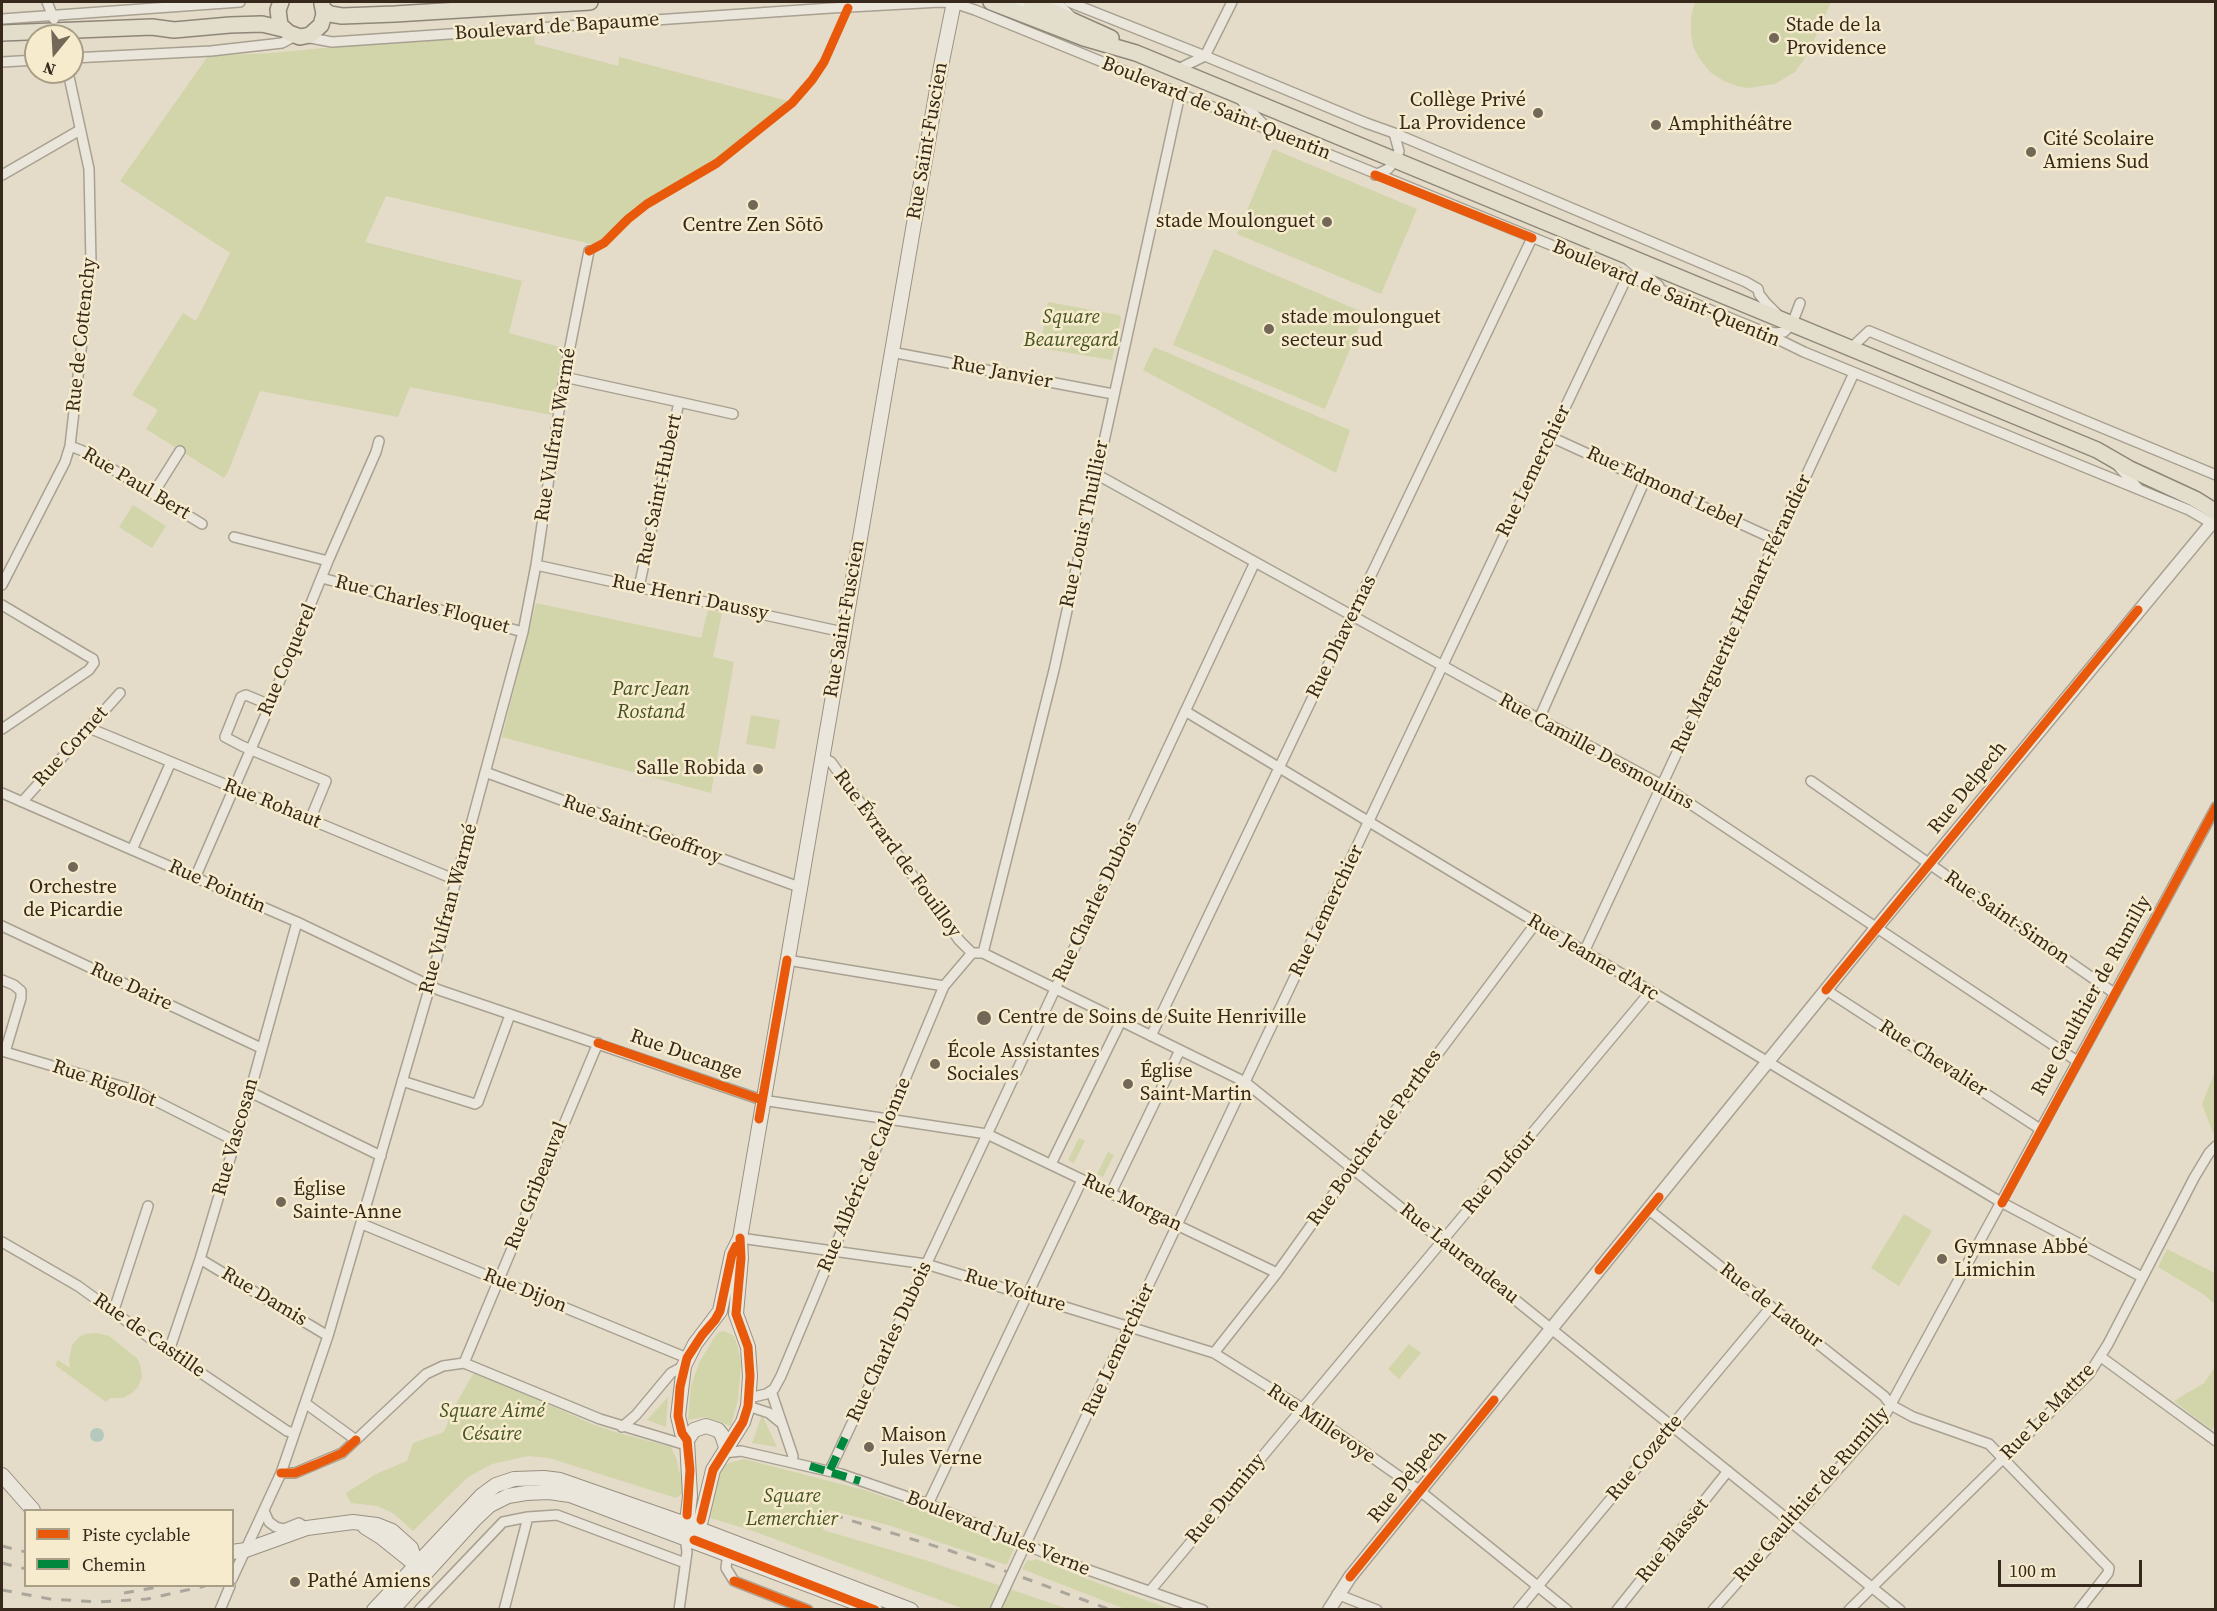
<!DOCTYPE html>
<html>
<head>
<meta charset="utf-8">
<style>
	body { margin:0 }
	#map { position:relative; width:2217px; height:1611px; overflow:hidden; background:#e4dcc8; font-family:"Source Serif 4",serif }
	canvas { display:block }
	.frame { position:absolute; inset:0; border:3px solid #36291b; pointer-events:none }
	.legend { position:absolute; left:24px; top:1509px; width:210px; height:78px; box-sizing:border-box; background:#f6eccd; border:2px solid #a99e86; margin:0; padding:8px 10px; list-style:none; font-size:18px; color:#36291b }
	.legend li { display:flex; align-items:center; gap:12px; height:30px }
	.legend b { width:30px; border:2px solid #a99e86 }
	.north { position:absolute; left:24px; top:24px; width:60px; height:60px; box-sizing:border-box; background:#f6eccd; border:2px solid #a99e86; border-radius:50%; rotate:198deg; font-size:16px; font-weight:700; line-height:24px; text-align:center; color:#36291b }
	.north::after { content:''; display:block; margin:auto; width:21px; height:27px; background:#736858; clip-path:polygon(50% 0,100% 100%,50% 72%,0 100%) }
	.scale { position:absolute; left:1998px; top:1560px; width:144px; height:27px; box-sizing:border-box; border:3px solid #36291b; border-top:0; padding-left:8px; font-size:18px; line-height:21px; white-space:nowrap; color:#36291b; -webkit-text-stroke:4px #f6eccd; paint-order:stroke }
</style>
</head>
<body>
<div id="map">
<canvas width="2217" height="1611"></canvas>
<div class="frame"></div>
<ul class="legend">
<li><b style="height:8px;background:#e8590c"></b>Piste cyclable</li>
<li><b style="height:8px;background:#00873e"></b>Chemin</li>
</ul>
<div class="north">N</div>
<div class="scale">100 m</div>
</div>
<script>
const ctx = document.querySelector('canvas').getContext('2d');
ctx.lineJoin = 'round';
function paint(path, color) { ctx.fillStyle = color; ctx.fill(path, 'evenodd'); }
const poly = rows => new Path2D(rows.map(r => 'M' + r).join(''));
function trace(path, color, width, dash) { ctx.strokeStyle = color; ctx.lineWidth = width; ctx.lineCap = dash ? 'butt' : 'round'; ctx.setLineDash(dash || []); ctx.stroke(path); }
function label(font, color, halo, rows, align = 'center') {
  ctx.font = font + ' "Source Serif 4",serif'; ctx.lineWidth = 5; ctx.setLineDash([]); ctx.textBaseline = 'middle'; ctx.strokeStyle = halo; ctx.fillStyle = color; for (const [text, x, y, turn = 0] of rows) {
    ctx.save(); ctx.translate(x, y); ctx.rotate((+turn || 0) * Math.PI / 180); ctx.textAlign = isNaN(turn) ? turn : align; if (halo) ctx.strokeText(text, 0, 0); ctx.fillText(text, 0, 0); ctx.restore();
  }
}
paint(poly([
	[1695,2,1831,2,1809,52,1795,72,1775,84,1748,88,1737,86,1724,81,1710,72,1699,58,1693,46,1691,33,1691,17],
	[534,34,535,44,618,66,619,57,788,101,714,163,642,203,595,245,386,196,365,242,522,281,509,333,563,348,551,415,410,387,398,417,260,391,228,472,224,478,146,429,158,410,132,395,183,313,196,321,230,253,120,181,208,56,271,53,334,47],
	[1273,149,1417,209,1381,294,1237,234],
	[1214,249,1365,313,1325,409,1173,345],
	[1048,302,1119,315,1121,318,1112,360,1040,348],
	[1154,347,1350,430,1336,473,1143,370],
	[133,505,166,526,152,548,119,527],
	[536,603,701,638,708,610,722,613,713,657,734,662,711,793,502,737],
	[751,715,780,720,775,749,746,744],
	[2215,1072,2216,1134,2215,1134,2213,1133,2202,1104],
	[1079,1138,1085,1141,1074,1163,1068,1160],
	[1108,1152,1114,1155,1103,1177,1097,1174],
	[1904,1214,1932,1231,1899,1286,1871,1268],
	[2167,1249,2215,1273,2215,1304,2203,1294,2158,1267],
	[724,1331,734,1336,738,1347,741,1364,738,1399,731,1426,705,1417,688,1420,691,1386,699,1363,714,1338,719,1332],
	[85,1334,97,1333,109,1336,137,1358,141,1367,142,1377,138,1387,132,1393,123,1398,110,1398,106,1402,55,1365,58,1360,70,1368,69,1360,72,1345,79,1337],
	[1409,1344,1421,1353,1399,1379,1388,1369],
	[2215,1367,2215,1423,2212,1430,2174,1401,2204,1383],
	[475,1371,592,1424,615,1432,671,1447,676,1458,683,1487,682,1494,676,1498,549,1458,528,1456,492,1464,468,1477,413,1531,393,1513,377,1506,351,1503,346,1493,376,1474,407,1461,413,1443,444,1432,454,1407],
	[668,1397,666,1427,647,1420],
	[762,1415,777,1447,752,1443],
	[744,1459,864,1490,920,1509,1014,1549,1007,1564,1004,1564,888,1525,829,1510,823,1530,928,1561,1068,1609,964,1609,750,1530,707,1517,719,1468,729,1463],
	[1036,1559,1098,1583,1170,1609,1125,1609,1022,1569,1028,1560,1032,1561]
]), '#d2d4aa');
paint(poly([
	'90 1435a7 7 0 1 1 14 0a7 7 0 1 1-14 0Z'
]), '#b5c8bd');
const minor = poly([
	[47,2,54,19],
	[1069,2,1205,56,1366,123,1394,133,1746,282,1758,289,1759,294,1766,303,1777,314],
	[2,19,240,2],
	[305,37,332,42,831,8,940,2,954,3,975,10,1757,329,1804,352,2189,510,2215,525],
	[72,58,211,51,282,43,295,36],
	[2,62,36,60],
	[1176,70,1205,56,1232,2],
	[1240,99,1265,126],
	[2,175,80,130],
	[1375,175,1388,169,1396,160,1399,151,1394,133],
	[1628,260,1659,286],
	[1766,331,1775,333,1784,332,1792,324,1800,303],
	[1851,348,1869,331,2216,475],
	[891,352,1113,394],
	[564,377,679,402,639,587],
	[679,402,733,414],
	[1551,437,1776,540],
	[70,446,83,451,202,524],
	[2117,465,2138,488],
	[1096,474,1539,719,1662,785,2077,1061],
	[153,494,180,451],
	[234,537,328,561],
	[536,565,843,632],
	[322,578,523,632],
	[2,585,65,462,70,446,91,263,89,169,68,72],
	[2,605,86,655,93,659,94,663,89,670,2,729],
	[270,705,246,695,241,697,225,737,242,746,326,781,310,820],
	[1185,711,1999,1201,2142,1277],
	[1539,719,1645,480],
	[89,728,456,880],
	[822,757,831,762,959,940,972,953],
	[485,772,799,887],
	[1811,781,2114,993],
	[2,793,297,922,439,990,762,1100,987,1134,1277,1273],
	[22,802,120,693],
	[132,850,171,762],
	[195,878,270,705,328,561,376,452,379,441],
	[2,926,261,1048],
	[1584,952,1854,373],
	[983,953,1054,670,1180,94],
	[787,960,944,986],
	[2,980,14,985,21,991,21,998,5,1052],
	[1826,990,2040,1129],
	[1151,1036,1532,238],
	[2,1051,134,1090,235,1141],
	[402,1081,475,1104,478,1102,510,1015],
	[250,1092,381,1156],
	[1051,1164,1121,1021],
	[1111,1193,1180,1050],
	[1649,1210,1851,1370,1884,1396,1891,1405,1913,1417,1989,1444,2109,1568,2108,1573,2079,1610],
	[362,1224,687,1358],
	[740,1238,926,1264,1214,1353,1302,1408,1420,1491,1567,1610],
	[2,1242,78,1286,161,1346,287,1431,294,1433],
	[200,1259,328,1336],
	[113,1313,148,1206],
	[169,1351,200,1259,250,1092,297,922],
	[1214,1353,1277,1273,1352,1168,1536,923],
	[2101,1357,2216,1441],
	[464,1363,598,1043],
	[771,1391,793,1456,792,1462],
	[749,1398,766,1394,774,1389,781,1376,944,986,972,953,983,953,1245,1082,1900,1610],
	[305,1403,356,1440],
	[748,1406,769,1413,780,1422],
	[622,1427,636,1415,671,1373,684,1366],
	[724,1453,741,1451,841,1474,928,1504,1074,1565,1203,1610],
	[830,1470,1255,562],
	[281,1473,295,1473,342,1453,426,1374,443,1366,464,1363,600,1419,686,1445],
	[928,1504,1082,1180],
	[264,1511,269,1522,276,1527,284,1529,299,1523,307,1528],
	[731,1555,727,1560,726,1568,734,1581,808,1610],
	[1020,1556,1627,277],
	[232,1579,281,1473,328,1336,430,986,456,880,523,632,536,565,564,377,589,251],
	[1150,1591,1650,992],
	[1337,1594,1377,1610],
	[220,1610,230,1586],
	[419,1610,503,1522,528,1517,557,1515,685,1563],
	[504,1610,528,1517],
	[679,1610,687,1552,685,1537],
	[1518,1610,1771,1307],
	[1617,1610,1728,1471],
	[1713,1610,1884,1417,2216,807],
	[1849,1610,2089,1374,2108,1344,2194,1178,2209,1153,2216,1146]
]);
const tertiary = poly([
	[1329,1610,1350,1577,1877,927,2216,518]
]);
const secondary = poly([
	[1013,2,1042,13],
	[1053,2,1069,18],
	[687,1440,682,1433,678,1416,684,1366,695,1344,720,1311,732,1254,739,1240],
	[2,1475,33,1510],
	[365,1527,381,1537,416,1565],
	[686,1531,690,1496,687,1440,694,1430,706,1426,718,1430,722,1435,726,1447],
	[694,1540,701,1520,713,1470,743,1422,748,1406,750,1376,748,1347,736,1314,741,1258,740,1238,941,66,954,2],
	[232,1552,246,1550,307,1528,353,1522,377,1525,392,1531,411,1548,416,1564],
	[374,1610,481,1496,496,1485,514,1479,544,1478,560,1480,686,1524,911,1610],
	[392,1610,474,1520,490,1505,508,1496,526,1493,549,1492,570,1495,875,1610]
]);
const primary = poly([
	[281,2,278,10,280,25,289,33,300,37,310,35,321,25,324,14,322,4],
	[991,2,1084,38,1136,53,2097,450,2130,469,2195,499,2216,512],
	[1031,2,1111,38],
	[324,10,330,14,342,16,395,14,590,2],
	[2,33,152,27,174,30,230,25,262,24,283,29]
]);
trace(minor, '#a8a192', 12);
trace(tertiary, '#a8a192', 15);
trace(secondary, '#989082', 16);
trace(primary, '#8e8679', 18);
trace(minor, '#ebe6db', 9);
trace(tertiary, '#ebe6db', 12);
trace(secondary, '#ebe6db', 14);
trace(primary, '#e3ddcb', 15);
trace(poly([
	[833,1515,951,1551,1111,1610],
	[2,1546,26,1552],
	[2,1563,26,1569],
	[2,1590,50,1599,99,1602,147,1599,205,1586],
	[124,1593,163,1586]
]), '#aaa69c', 3, [10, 10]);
const minorBridge = poly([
	[995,1610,1020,1556]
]);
trace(minorBridge, '#a8a192', 12, []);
trace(minorBridge, '#ebe6db', 9);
trace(poly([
	[810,1466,860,1481],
	[830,1470,845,1438]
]), '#00873e', 8, [15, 8]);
trace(poly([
	[1375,175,1532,238],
	[589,251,604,243,628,219,647,204,717,163,792,103,812,80,824,62,848,8],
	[1826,990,2138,610],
	[598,1043,762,1100],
	[759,1119,787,960],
	[2002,1203,2216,807],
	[1599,1270,1659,1197],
	[281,1473,295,1473,317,1464,342,1453,356,1440],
	[687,1515,690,1470,687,1440,682,1433,678,1416,680,1387,687,1358,702,1335,715,1320,720,1311,732,1254,736,1246],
	[701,1520,713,1470,743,1422,748,1406,750,1376,748,1347,736,1314,741,1258,740,1238],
	[694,1540,875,1610],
	[1350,1577,1494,1400],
	[734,1581,808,1610]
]), '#e8590c', 9);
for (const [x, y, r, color] of [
	[1774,38,6,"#736858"],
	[1538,113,6,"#736858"],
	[1656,125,6,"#736858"],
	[2031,152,6,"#736858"],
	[753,205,6,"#736858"],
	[1327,222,6,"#736858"],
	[1269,329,6,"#736858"],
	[758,769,6,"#736858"],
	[73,867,6,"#736858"],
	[984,1018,8,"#736858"],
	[935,1064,6,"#736858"],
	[1128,1084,6,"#736858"],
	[281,1202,6,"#736858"],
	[1942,1259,6,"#736858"],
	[869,1447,6,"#736858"],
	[295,1582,6,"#736858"]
]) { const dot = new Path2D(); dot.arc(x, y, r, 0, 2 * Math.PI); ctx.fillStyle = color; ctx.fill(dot); trace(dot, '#f6eccd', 2); }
label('20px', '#36291b', '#f6eccd', [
	["Stade de la",1786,26],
	["Providence",1786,49],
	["Collège Privé",1526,101,"right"],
	["La Providence",1526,124,"right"],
	["Amphithéâtre",1668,125],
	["Cité Scolaire",2043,140],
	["Amiens Sud",2043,163],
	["stade Moulonguet",1315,222,"right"],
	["Centre Zen Sōtō",753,226,"center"],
	["stade moulonguet",1281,318],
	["secteur sud",1281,341],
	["Salle Robida",746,769,"right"],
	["Orchestre",73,888,"center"],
	["de Picardie",73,911,"center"],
	["Centre de Soins de Suite Henriville",998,1018],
	["École Assistantes",947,1052],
	["Sociales",947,1075],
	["Église",1140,1072],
	["Saint-Martin",1140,1095],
	["Église",293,1190],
	["Sainte-Anne",293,1213],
	["Gymnase Abbé",1954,1248],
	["Limichin",1954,1271],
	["Maison",881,1436],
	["Jules Verne",881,1459],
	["Pathé Amiens",307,1582]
], 'left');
label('20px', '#36291b', '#f6eccd', [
	["Boulevard de Bapaume",557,27,-4],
	["Boulevard de Saint-Quentin",1216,109,22],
	["Rue Saint-Fuscien",928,141,-80],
	["Boulevard de Saint-Quentin",1666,294,23],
	["Rue de Cottenchy",82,335,-84],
	["Rue Janvier",1002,373,11],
	["Rue Vulfran Warmé",556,435,-81],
	["Rue Lemerchier",1534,471,-64],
	["Rue Paul Bert",136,484,31],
	["Rue Edmond Lebel",1664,488,25],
	["Rue Saint-Hubert",660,490,-78],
	["Rue Louis Thuillier",1085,524,-78],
	["Rue Henri Daussy",690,598,12],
	["Rue Charles Floquet",422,605,15],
	["Rue Marguerite Hémart-Férandier",1742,614,-65],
	["Rue Saint-Fuscien",845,619,-80],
	["Rue Dhavernas",1342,637,-64],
	["Rue Coquerel",288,660,-67],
	["Rue Cornet",71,747,-48],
	["Rue Camille Desmoulins",1596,752,29],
	["Rue Delpech",1968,788,-51],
	["Rue Rohaut",272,804,22],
	["Rue Saint-Geoffroy",642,830,20],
	["Rue Évrard de Fouilloy",897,854,54],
	["Rue Pointin",217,887,24],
	["Rue Charles Dubois",1096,902,-65],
	["Rue Vulfran Warmé",449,909,-75],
	["Rue Lemerchier",1327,911,-64],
	["Rue Saint-Simon",2007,918,35],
	["Rue Jeanne d'Arc",1593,958,31],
	["Rue Daire",131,987,25],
	["Rue Gaulthier de Rumilly",2092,996,-61],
	["Rue Ducange",686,1055,19],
	["Rue Chevalier",1933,1059,33],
	["Rue Rigollot",104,1084,19],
	["Rue Vascosan",236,1137,-74],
	["Rue Boucher de Perthes",1375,1138,-54],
	["Rue Dufour",1500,1173,-50],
	["Rue Albéric de Calonne",865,1175,-67],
	["Rue Gribeauval",537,1186,-68],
	["Rue Morgan",1132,1203,26],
	["Rue Laurendeau",1459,1254,39],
	["Rue Dijon",525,1291,22],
	["Rue Voiture",1015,1291,17],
	["Rue Damis",264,1297,31],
	["Rue de Latour",1771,1306,38],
	["Rue de Castille",149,1336,35],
	["Rue Charles Dubois",890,1342,-65],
	["Rue Lemerchier",1119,1350,-65],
	["Rue Le Mattre",2048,1412,-46],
	["Rue Millevoye",1321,1424,34],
	["Rue Cozette",1645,1458,-50],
	["Rue Delpech",1408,1477,-51],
	["Rue Gaulthier de Rumilly",1812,1495,-49],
	["Rue Duminy",1226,1499,-50],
	["Boulevard Jules Verne",998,1534,22],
	["Rue Blasset",1673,1541,-51]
]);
label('italic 20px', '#455321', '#f6eccd', [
	["Square",1071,318],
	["Beauregard",1071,341],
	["Parc Jean",651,690],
	["Rostand",651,713],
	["Square Aimé",492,1412],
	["Césaire",492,1435],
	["Square",792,1497],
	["Lemerchier",792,1520]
]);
</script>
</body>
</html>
